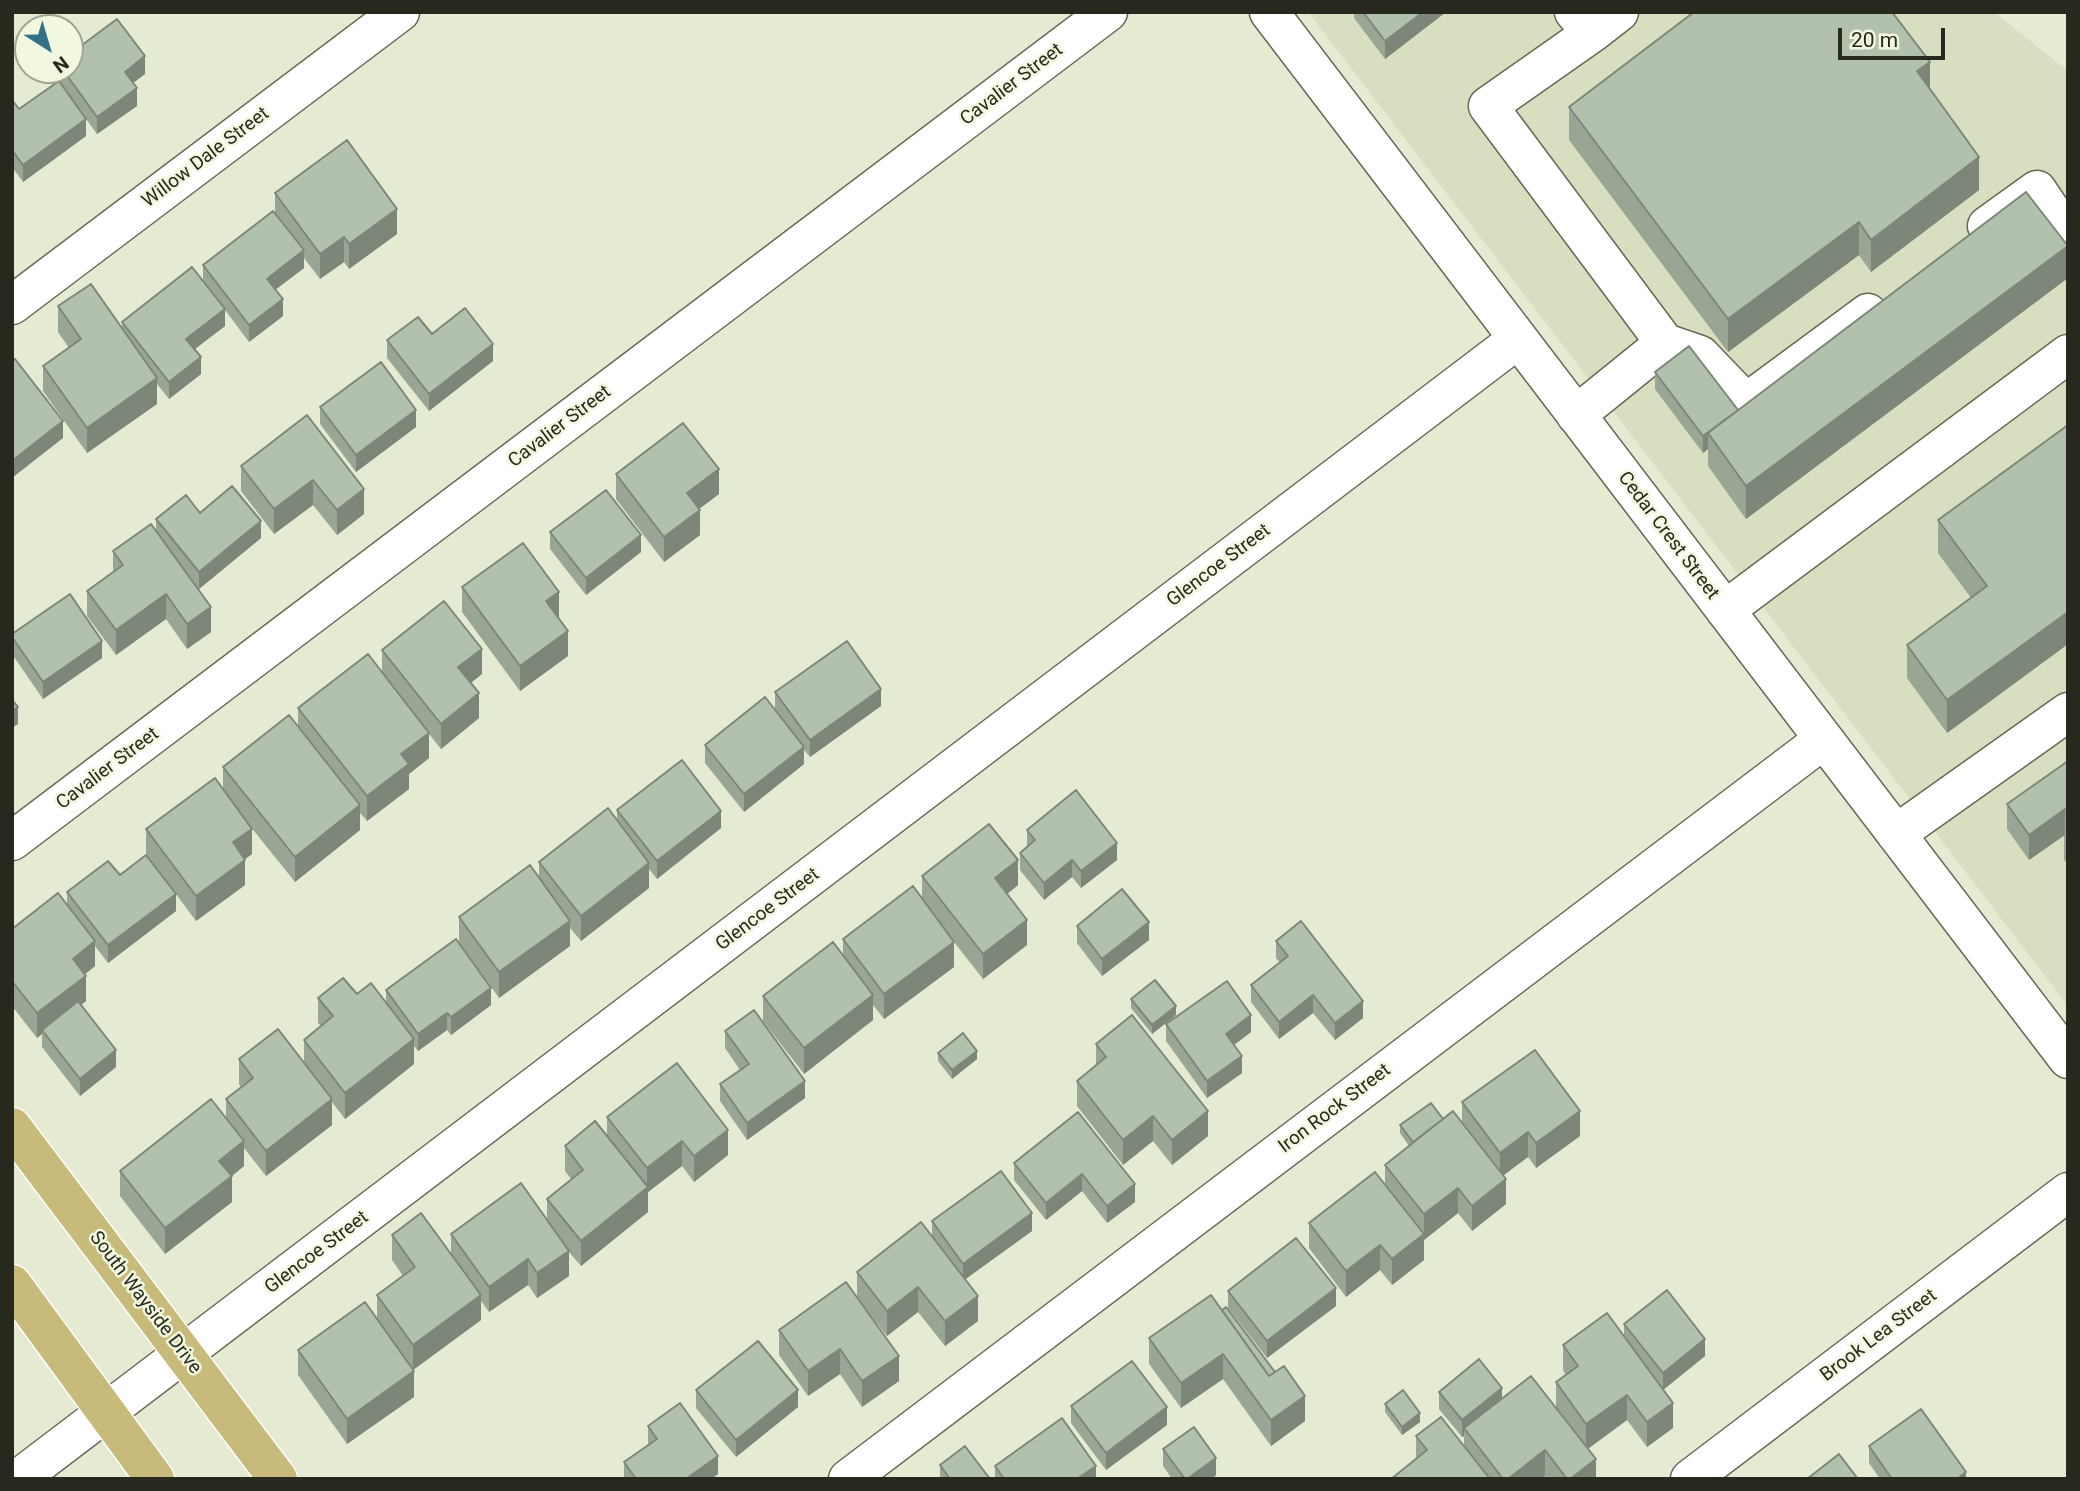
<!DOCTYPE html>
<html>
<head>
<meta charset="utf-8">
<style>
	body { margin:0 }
	#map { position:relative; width:2080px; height:1491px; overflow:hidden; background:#e5ebd2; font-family:Roboto,sans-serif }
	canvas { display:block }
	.frame { position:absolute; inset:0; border:14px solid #27291f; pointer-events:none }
	.north { position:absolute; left:14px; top:14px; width:70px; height:70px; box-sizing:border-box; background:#f2f8df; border:2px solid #a1a592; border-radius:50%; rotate:143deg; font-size:19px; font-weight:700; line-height:28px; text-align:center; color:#27291f }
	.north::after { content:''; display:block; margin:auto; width:24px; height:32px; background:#317185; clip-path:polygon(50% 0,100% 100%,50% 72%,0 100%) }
	.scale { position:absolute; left:1838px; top:28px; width:107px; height:32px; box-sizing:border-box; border:4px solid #27291f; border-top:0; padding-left:9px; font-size:21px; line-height:24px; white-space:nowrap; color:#27291f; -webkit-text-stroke:5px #f2f8df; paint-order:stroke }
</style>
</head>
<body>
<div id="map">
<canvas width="2080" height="1491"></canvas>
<div class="frame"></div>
<div class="north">N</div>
<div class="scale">20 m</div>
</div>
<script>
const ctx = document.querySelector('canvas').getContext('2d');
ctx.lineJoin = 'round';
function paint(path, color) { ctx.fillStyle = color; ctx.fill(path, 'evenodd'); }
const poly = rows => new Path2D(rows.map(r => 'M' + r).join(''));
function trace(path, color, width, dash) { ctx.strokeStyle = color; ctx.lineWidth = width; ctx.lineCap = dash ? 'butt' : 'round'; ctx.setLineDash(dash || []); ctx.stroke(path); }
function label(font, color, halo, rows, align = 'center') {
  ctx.font = font + ' Roboto,sans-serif'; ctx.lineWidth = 5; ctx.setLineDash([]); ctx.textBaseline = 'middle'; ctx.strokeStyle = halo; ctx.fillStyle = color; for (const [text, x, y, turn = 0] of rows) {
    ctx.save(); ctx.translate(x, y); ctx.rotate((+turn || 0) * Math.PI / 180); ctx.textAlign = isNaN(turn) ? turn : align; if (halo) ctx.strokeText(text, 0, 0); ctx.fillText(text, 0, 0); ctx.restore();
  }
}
paint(poly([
	[1308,12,1994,12,2068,71,2068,1006]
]), '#d8dfc0');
const minor = poly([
	[1269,12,2068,1059],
	[1574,12,1592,33,1619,12],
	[1592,33,1488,106,1665,343,1700,355,1746,403,1868,313],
	[1987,226,2037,190,2068,236],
	[12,305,400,12],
	[1576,415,1665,343],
	[1725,610,2068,354],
	[1896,834,2068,712],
	[12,841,1108,12],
	[18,1479,1518,339],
	[848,1479,1823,740],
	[1690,1479,2068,1192]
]);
const major = poly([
	[12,1127,278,1479],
	[12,1284,155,1479]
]);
trace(minor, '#646954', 41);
trace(major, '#fff', 41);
trace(minor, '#fff', 38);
trace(major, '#c8ba7a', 38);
paint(poly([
	[1354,12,1446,12,1385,59,1354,18],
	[58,70,145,74,133,83,137,106,97,134,86,119,86,136,23,182,12,167,12,100,19,109,58,81],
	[1930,90,1979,190,1871,272,1859,255,1728,352,1569,140,1569,107],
	[275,193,397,234,349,269,344,262,320,279,304,258,304,268,275,290,283,316,249,342,225,310,225,326,194,349,201,374,169,399,157,384,157,404,87,453,43,391,43,366,69,348,58,332,58,306,122,328,122,322,203,281,203,265,275,214],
	[2068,245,2068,278,1746,519,1708,466,1708,449,1703,453,1655,389,1655,372,1738,411],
	[432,334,493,361,429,411,387,358,387,340],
	[320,407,416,427,356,472,320,424],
	[307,415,364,514,337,535,313,505,274,534,241,491,241,466],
	[2068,425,2068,644,1947,733,1907,678,1907,645,1971,598,1938,553,1938,520],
	[616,474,719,494,699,509,700,535,664,562,616,499],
	[200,513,261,538,199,589,186,572,211,632,187,649,166,619,116,655,87,616,87,591,113,572,113,551,156,532,156,519],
	[550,532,641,552,586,595,550,549],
	[462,587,559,617,568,656,520,691,462,612],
	[12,634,102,658,43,699,12,654],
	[382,650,482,674,471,683,479,718,441,749,429,734,429,758,409,774,409,789,367,821,360,813,360,830,295,882,250,826,252,854,245,859,245,885,196,921,176,894,176,911,108,963,95,946,95,966,85,974,86,1001,81,1005,116,1067,80,1096,42,1047,42,1034,37,1038,12,1006,12,929,67,905,67,892,120,875,175,893,146,854,146,829,223,789,223,767,298,727,298,708,382,673],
	[775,692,881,706,810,757,804,750,804,764,744,812,705,763,705,745,783,721,775,709],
	[2068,761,2068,864,2064,860,2064,835,2029,860,2007,829,2007,804],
	[617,810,721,828,657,879,649,869,649,888,581,941,570,928,570,946,499,998,459,942,459,917,539,877,539,862,617,820],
	[1027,830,1117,860,1081,888,1072,877,1044,900,1020,870,1020,853,1027,847],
	[922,876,1018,885,1007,894,1027,945,983,979,954,942,954,967,884,1019,873,1005,873,1020,804,1074,763,1021,763,996,843,955,843,939,922,898],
	[1077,926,1149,940,1102,976,1077,943],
	[1276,941,1363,1018,1335,1040,1313,1013,1279,1039,1251,1002,1251,985,1280,963,1276,958],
	[386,990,491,1005,451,1035,447,1030,418,1051,414,1046,414,1064,345,1119,332,1102,332,1125,266,1176,244,1148,244,1166,232,1176,232,1202,165,1254,120,1196,120,1171,226,1117,226,1099,241,1087,239,1084,239,1059,304,1062,304,1040,321,1026,318,1023,318,998,357,994,386,1002],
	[1131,999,1176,1015,1152,1034,1131,1008],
	[1166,1024,1251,1032,1234,1045,1242,1073,1207,1098,1166,1041],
	[725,1031,805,1098,747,1140,720,1101,720,1084,740,1070,725,1048],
	[1096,1044,1208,1136,1172,1165,1153,1141,1123,1165,1077,1106,1077,1081,1096,1065],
	[938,1053,977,1059,952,1079,938,1061],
	[1462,1102,1580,1136,1536,1168,1528,1157,1503,1175,1506,1204,1472,1231,1458,1213,1424,1240,1424,1260,1392,1285,1380,1270,1346,1297,1309,1248,1309,1223,1385,1184,1385,1165,1409,1146,1400,1133,1400,1125,1443,1119,1462,1124],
	[1078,1112,1135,1202,1107,1223,1082,1191,1046,1220,1014,1180,1014,1163],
	[607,1117,728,1155,694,1182,682,1166,648,1192,648,1212,581,1266,569,1252,569,1276,537,1298,528,1285,489,1312,481,1301,481,1320,413,1370,414,1397,347,1444,298,1375,298,1350,377,1320,377,1295,403,1276,392,1260,392,1235,451,1254,451,1234,547,1220,547,1199,571,1179,565,1171,565,1146,607,1136],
	[932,1221,1032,1231,965,1279,978,1321,945,1346,918,1312,887,1336,858,1299,899,1381,862,1407,840,1374,808,1396,779,1355,779,1330,857,1297,857,1272,932,1236],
	[1228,1291,1336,1306,1267,1358,1228,1308],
	[1211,1295,1305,1421,1271,1446,1223,1379,1181,1408,1149,1364,1149,1338],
	[1624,1324,1705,1356,1663,1390,1673,1428,1647,1447,1627,1420,1588,1449,1596,1479,1547,1479,1545,1476,1541,1479,1391,1479,1416,1459,1416,1436,1464,1446,1464,1436,1462,1437,1439,1409,1439,1392,1502,1398,1556,1408,1556,1382,1566,1375,1563,1370,1563,1345,1624,1336],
	[696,1390,798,1407,736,1457,696,1408],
	[1385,1404,1420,1422,1402,1435,1385,1412],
	[1071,1406,1167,1425,1106,1470,1071,1423],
	[648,1426,718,1474,711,1479,624,1479,624,1462,649,1445,648,1443],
	[1869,1446,1966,1479,1880,1479,1869,1463],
	[1163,1449,1216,1475,1212,1479,1172,1479,1163,1466],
	[940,1465,990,1479,940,1479],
	[995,1466,1096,1479,995,1479]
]), '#99a695');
paint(poly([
	[1423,12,1446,12,1385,59,1385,41],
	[145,56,145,74,125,89,125,72],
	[1930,62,1930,95,1917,71],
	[137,88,137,106,97,134,97,117],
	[86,119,86,136,23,182,23,165],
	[1979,157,1979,190,1871,272,1871,240],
	[397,209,397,234,349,269,349,244],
	[1859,222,1859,255,1728,352,1728,319],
	[344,237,344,262,320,279,320,254],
	[2068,246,2068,278,1746,519,1746,486],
	[304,250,304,268,267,296,267,279],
	[283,299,283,316,249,342,249,325],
	[225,309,225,326,186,356,186,339],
	[493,344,493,361,429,411,429,394],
	[201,357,201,374,169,399,169,382],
	[157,378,157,404,87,453,87,428],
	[416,410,416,427,356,472,356,455],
	[1738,410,1708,433,1708,449,1703,453,1703,436],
	[63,421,63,438,12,478,12,461],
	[719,469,719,494,687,518,687,493],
	[313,480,313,505,274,534,274,509],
	[364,489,364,514,337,535,337,510],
	[700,510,700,535,664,562,664,537],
	[261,521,261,538,199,589,199,572],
	[641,535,641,552,586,595,586,578],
	[559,592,559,617,546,626,546,601],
	[166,594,166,619,116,655,116,630],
	[211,607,211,632,187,649,187,624],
	[2068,612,2068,644,1947,733,1947,700],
	[568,631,568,656,520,691,520,666],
	[102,641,102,658,43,699,43,682],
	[482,649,482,674,458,692,458,667],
	[881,689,881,706,810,757,810,740],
	[479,693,479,718,441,749,441,724],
	[18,707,18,724,12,728,12,711],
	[429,733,429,758,409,774,409,789,367,821,367,796,401,754],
	[804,747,804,764,744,812,744,794],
	[360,805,360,830,295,882,295,857],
	[2065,809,2065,835,2029,860,2029,835],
	[721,811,721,828,657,879,657,861],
	[252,829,252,854,233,868,233,842],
	[1117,843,1117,860,1081,888,1081,871],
	[245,860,245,885,196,921,196,896],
	[1018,860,1018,885,995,904,995,878],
	[1072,860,1072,877,1044,900,1044,883],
	[649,863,649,888,581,941,581,916],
	[176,894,176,911,108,963,108,945],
	[1027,920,1027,945,983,979,983,954],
	[570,921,570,946,499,998,499,972],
	[1149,922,1149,940,1102,976,1102,959],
	[95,941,95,966,73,984,73,959],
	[954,942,954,967,884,1019,884,994],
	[86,976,86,1001,44,1033,42,1030,42,1034,37,1038,37,1013],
	[491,988,491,1005,451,1035,451,1017],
	[873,995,873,1020,804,1074,804,1048],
	[1313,995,1313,1013,1279,1039,1279,1022],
	[1363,1001,1363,1018,1335,1040,1335,1023],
	[1176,1006,1176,1015,1152,1034,1152,1025],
	[447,1013,447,1030,418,1051,418,1034],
	[1251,1015,1251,1032,1226,1051,1226,1034],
	[414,1039,414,1064,345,1119,345,1093],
	[116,1050,116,1067,80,1096,80,1079],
	[977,1051,977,1059,952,1079,952,1070],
	[1242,1056,1242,1073,1207,1098,1207,1081],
	[805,1081,805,1098,747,1140,747,1123],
	[332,1099,332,1125,266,1176,266,1151],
	[1208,1111,1208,1136,1172,1165,1172,1140],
	[1580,1111,1580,1136,1536,1168,1536,1143],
	[1153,1116,1153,1141,1123,1165,1123,1140],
	[728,1130,728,1155,694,1182,694,1156],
	[1528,1132,1528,1157,1500,1178,1500,1153],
	[244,1141,244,1166,219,1186,219,1161],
	[682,1141,682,1166,648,1192,648,1212,581,1266,581,1241,647,1188,647,1168],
	[1082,1174,1082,1191,1046,1220,1046,1203],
	[232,1176,232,1202,165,1254,165,1228],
	[1506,1179,1506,1204,1472,1231,1472,1206],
	[1135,1184,1135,1202,1107,1223,1107,1206],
	[1458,1188,1458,1213,1424,1240,1424,1260,1392,1285,1392,1259,1424,1235,1424,1214],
	[1032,1213,1032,1231,963,1281,963,1264],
	[1380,1245,1380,1270,1346,1297,1346,1271],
	[569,1251,569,1276,537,1298,537,1273],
	[528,1259,528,1285,489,1312,489,1287],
	[918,1287,918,1312,887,1336,887,1311],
	[1336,1288,1336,1306,1267,1358,1267,1341],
	[481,1295,481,1320,413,1370,413,1345],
	[978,1296,978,1321,945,1346,945,1321],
	[1705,1339,1705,1356,1663,1390,1663,1373],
	[840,1349,840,1374,808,1396,808,1371],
	[1223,1354,1223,1379,1181,1408,1181,1383],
	[899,1356,899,1381,862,1407,862,1381],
	[414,1371,414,1397,347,1444,347,1419],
	[1502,1388,1502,1405,1464,1428,1464,1436,1462,1437,1462,1420],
	[798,1390,798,1407,736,1457,736,1440],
	[1627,1395,1627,1420,1586,1450,1586,1424],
	[1305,1396,1305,1421,1271,1446,1271,1420],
	[1673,1403,1673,1428,1647,1447,1647,1422],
	[1167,1407,1167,1425,1106,1470,1106,1453],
	[1420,1413,1420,1422,1402,1435,1402,1427],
	[1545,1450,1545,1476,1541,1479,1508,1479],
	[718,1456,718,1474,711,1479,686,1479],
	[1216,1458,1216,1475,1212,1479,1187,1479],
	[1596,1459,1596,1479,1570,1479],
	[1096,1466,1096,1479,1077,1479],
	[1966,1472,1966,1479,1957,1479]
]), '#7d8779');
const building = poly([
	[1363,12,1423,12,1385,41,1363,12],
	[1694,12,1892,12,1930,62,1917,71,1979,157,1871,240,1859,222,1728,319,1569,107,1694,12],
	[117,19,145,56,125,72,137,88,97,117,63,70,70,70,70,54,117,19],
	[59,81,86,119,23,165,12,150,12,100,19,109,59,81],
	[347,140,397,209,349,244,344,237,320,254,275,193,347,140],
	[2026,192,2068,246,1746,486,1708,433,2026,192],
	[273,211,304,250,267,279,283,299,249,325,203,265,273,211],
	[192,267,225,309,186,339,201,357,169,382,122,322,192,267],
	[91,284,157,378,87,428,43,366,81,339,58,306,91,284],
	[465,308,493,344,429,394,387,340,418,317,432,334,465,308],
	[1689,346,1738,410,1703,436,1655,372,1689,346],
	[15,359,63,421,12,461,12,361,15,359],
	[381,362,416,410,356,455,320,407,381,362],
	[307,415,364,489,337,510,313,480,274,509,241,466,307,415],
	[683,423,719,469,687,493,700,510,664,537,616,474,683,423],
	[2068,425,2068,612,1947,700,1907,645,1987,586,1938,520,2068,425],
	[232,486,261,521,199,572,156,519,186,495,200,513,232,486],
	[606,490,641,535,586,578,550,532,606,490],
	[151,524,211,607,187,624,166,594,116,630,87,591,123,565,113,551,151,524],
	[523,543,559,592,546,601,568,631,520,666,462,587,523,543],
	[70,594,102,641,43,682,12,637,12,634,70,594],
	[444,601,482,649,458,667,479,693,441,724,382,650,444,601],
	[847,641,881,689,810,740,775,692,847,641],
	[368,654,429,733,401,754,409,764,367,796,298,708,368,654],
	[765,697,804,747,744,794,705,745,765,697],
	[12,700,18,707,12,711,12,700],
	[289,715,360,805,295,857,223,767,289,715],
	[682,760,721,811,657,861,617,810,682,760],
	[2068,761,2068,813,2065,809,2029,835,2007,804,2068,761],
	[215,778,252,829,233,842,245,860,196,896,146,829,215,778],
	[1076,790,1117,843,1081,871,1072,860,1044,883,1020,853,1035,840,1027,830,1076,790],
	[608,808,649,863,581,916,539,862,608,808],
	[989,824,1018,860,995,878,1027,920,983,954,922,876,989,824],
	[146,855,176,894,108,945,67,892,108,861,120,875,146,855],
	[530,865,570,921,499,972,459,917,530,865],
	[913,886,954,942,884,994,843,939,913,886],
	[1122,889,1149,922,1102,959,1077,926,1122,889],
	[58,893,95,941,73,959,86,976,37,1013,12,981,12,929,58,893],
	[1301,921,1363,1001,1335,1023,1313,995,1279,1022,1251,985,1288,956,1276,941,1301,921],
	[456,939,491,988,451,1017,447,1013,418,1034,386,990,456,939],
	[833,942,873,995,804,1048,763,996,833,942],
	[343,978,357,994,371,983,414,1039,345,1093,304,1040,333,1016,318,998,343,978],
	[1155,980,1176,1006,1152,1025,1131,999,1155,980],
	[1227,981,1251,1015,1226,1034,1242,1056,1207,1081,1166,1024,1227,981],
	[78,1001,116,1050,80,1079,42,1030,78,1001],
	[754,1010,805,1081,747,1123,720,1084,749,1064,725,1031,754,1010],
	[1132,1015,1208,1111,1172,1140,1153,1116,1123,1140,1077,1081,1106,1057,1096,1044,1132,1015],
	[278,1029,332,1099,266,1151,226,1099,253,1078,239,1059,278,1029],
	[963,1033,977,1051,952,1070,938,1053,963,1033],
	[1535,1050,1580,1111,1536,1143,1528,1132,1500,1153,1462,1102,1535,1050],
	[677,1063,728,1130,694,1156,682,1141,647,1168,607,1117,677,1063],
	[211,1099,244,1141,219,1161,232,1176,165,1228,120,1171,211,1099],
	[1431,1103,1443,1119,1413,1142,1400,1125,1431,1103],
	[1453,1111,1506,1179,1472,1206,1458,1188,1424,1214,1385,1165,1453,1111],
	[1078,1112,1135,1184,1107,1206,1082,1174,1046,1203,1014,1163,1078,1112],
	[595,1121,648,1187,581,1241,547,1199,583,1170,565,1146,595,1121],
	[1001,1171,1032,1213,963,1264,932,1221,1001,1171],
	[1375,1172,1424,1234,1392,1259,1380,1245,1346,1271,1309,1223,1375,1172],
	[521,1183,569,1251,537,1273,528,1259,489,1287,451,1234,521,1183],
	[421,1213,481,1295,413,1345,377,1295,415,1267,392,1235,421,1213],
	[921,1222,978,1296,945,1321,918,1287,887,1311,857,1272,921,1222],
	[1296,1238,1336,1288,1267,1341,1228,1291,1296,1238],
	[846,1282,899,1356,862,1381,840,1349,808,1371,779,1330,846,1282],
	[1667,1290,1705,1339,1663,1373,1624,1324,1667,1290],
	[1211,1295,1269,1376,1284,1366,1305,1396,1271,1420,1223,1354,1181,1383,1149,1338,1211,1295],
	[365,1302,414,1371,347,1419,298,1350,365,1302],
	[1226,1307,1275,1372,1269,1376,1222,1310,1226,1307],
	[1607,1313,1673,1403,1647,1422,1627,1395,1586,1424,1556,1382,1578,1366,1563,1345,1607,1313],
	[758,1341,798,1390,736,1440,696,1390,758,1341],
	[1479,1359,1502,1388,1462,1420,1439,1392,1479,1359],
	[1132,1361,1167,1407,1106,1453,1071,1406,1132,1361],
	[1531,1376,1596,1459,1570,1479,1567,1479,1545,1450,1508,1479,1503,1479,1464,1428,1531,1376],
	[1403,1390,1420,1413,1402,1427,1385,1404,1403,1390],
	[680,1403,718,1456,686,1479,636,1479,624,1462,657,1439,648,1426,680,1403],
	[1921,1409,1966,1472,1957,1479,1892,1479,1869,1446,1921,1409],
	[1441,1417,1490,1479,1391,1479,1427,1450,1416,1436,1441,1417],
	[1062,1418,1096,1466,1077,1479,1004,1479,995,1466,1062,1418],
	[1194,1427,1216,1458,1187,1479,1185,1479,1163,1449,1194,1427],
	[965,1446,990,1479,950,1479,940,1465,965,1446],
	[1839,1454,1858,1479,1807,1479,1839,1454]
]);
paint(building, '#b2c1ad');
trace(building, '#7d8779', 2);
label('19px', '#27291f', '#f2f8df', [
	["Cavalier Street",1012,85,-37],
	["Willow Dale Street",206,158,-37],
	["Cavalier Street",560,427,-37],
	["Cedar Crest Street",1668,536,53],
	["Glencoe Street",1219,566,-37],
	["Cavalier Street",108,769,-37],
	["Glencoe Street",768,910,-37],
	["Iron Rock Street",1335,1109,-37],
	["Glencoe Street",317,1253,-37],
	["South Wayside Drive",145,1303,53],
	["Brook Lea Street",1879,1336,-37]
]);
</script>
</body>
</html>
